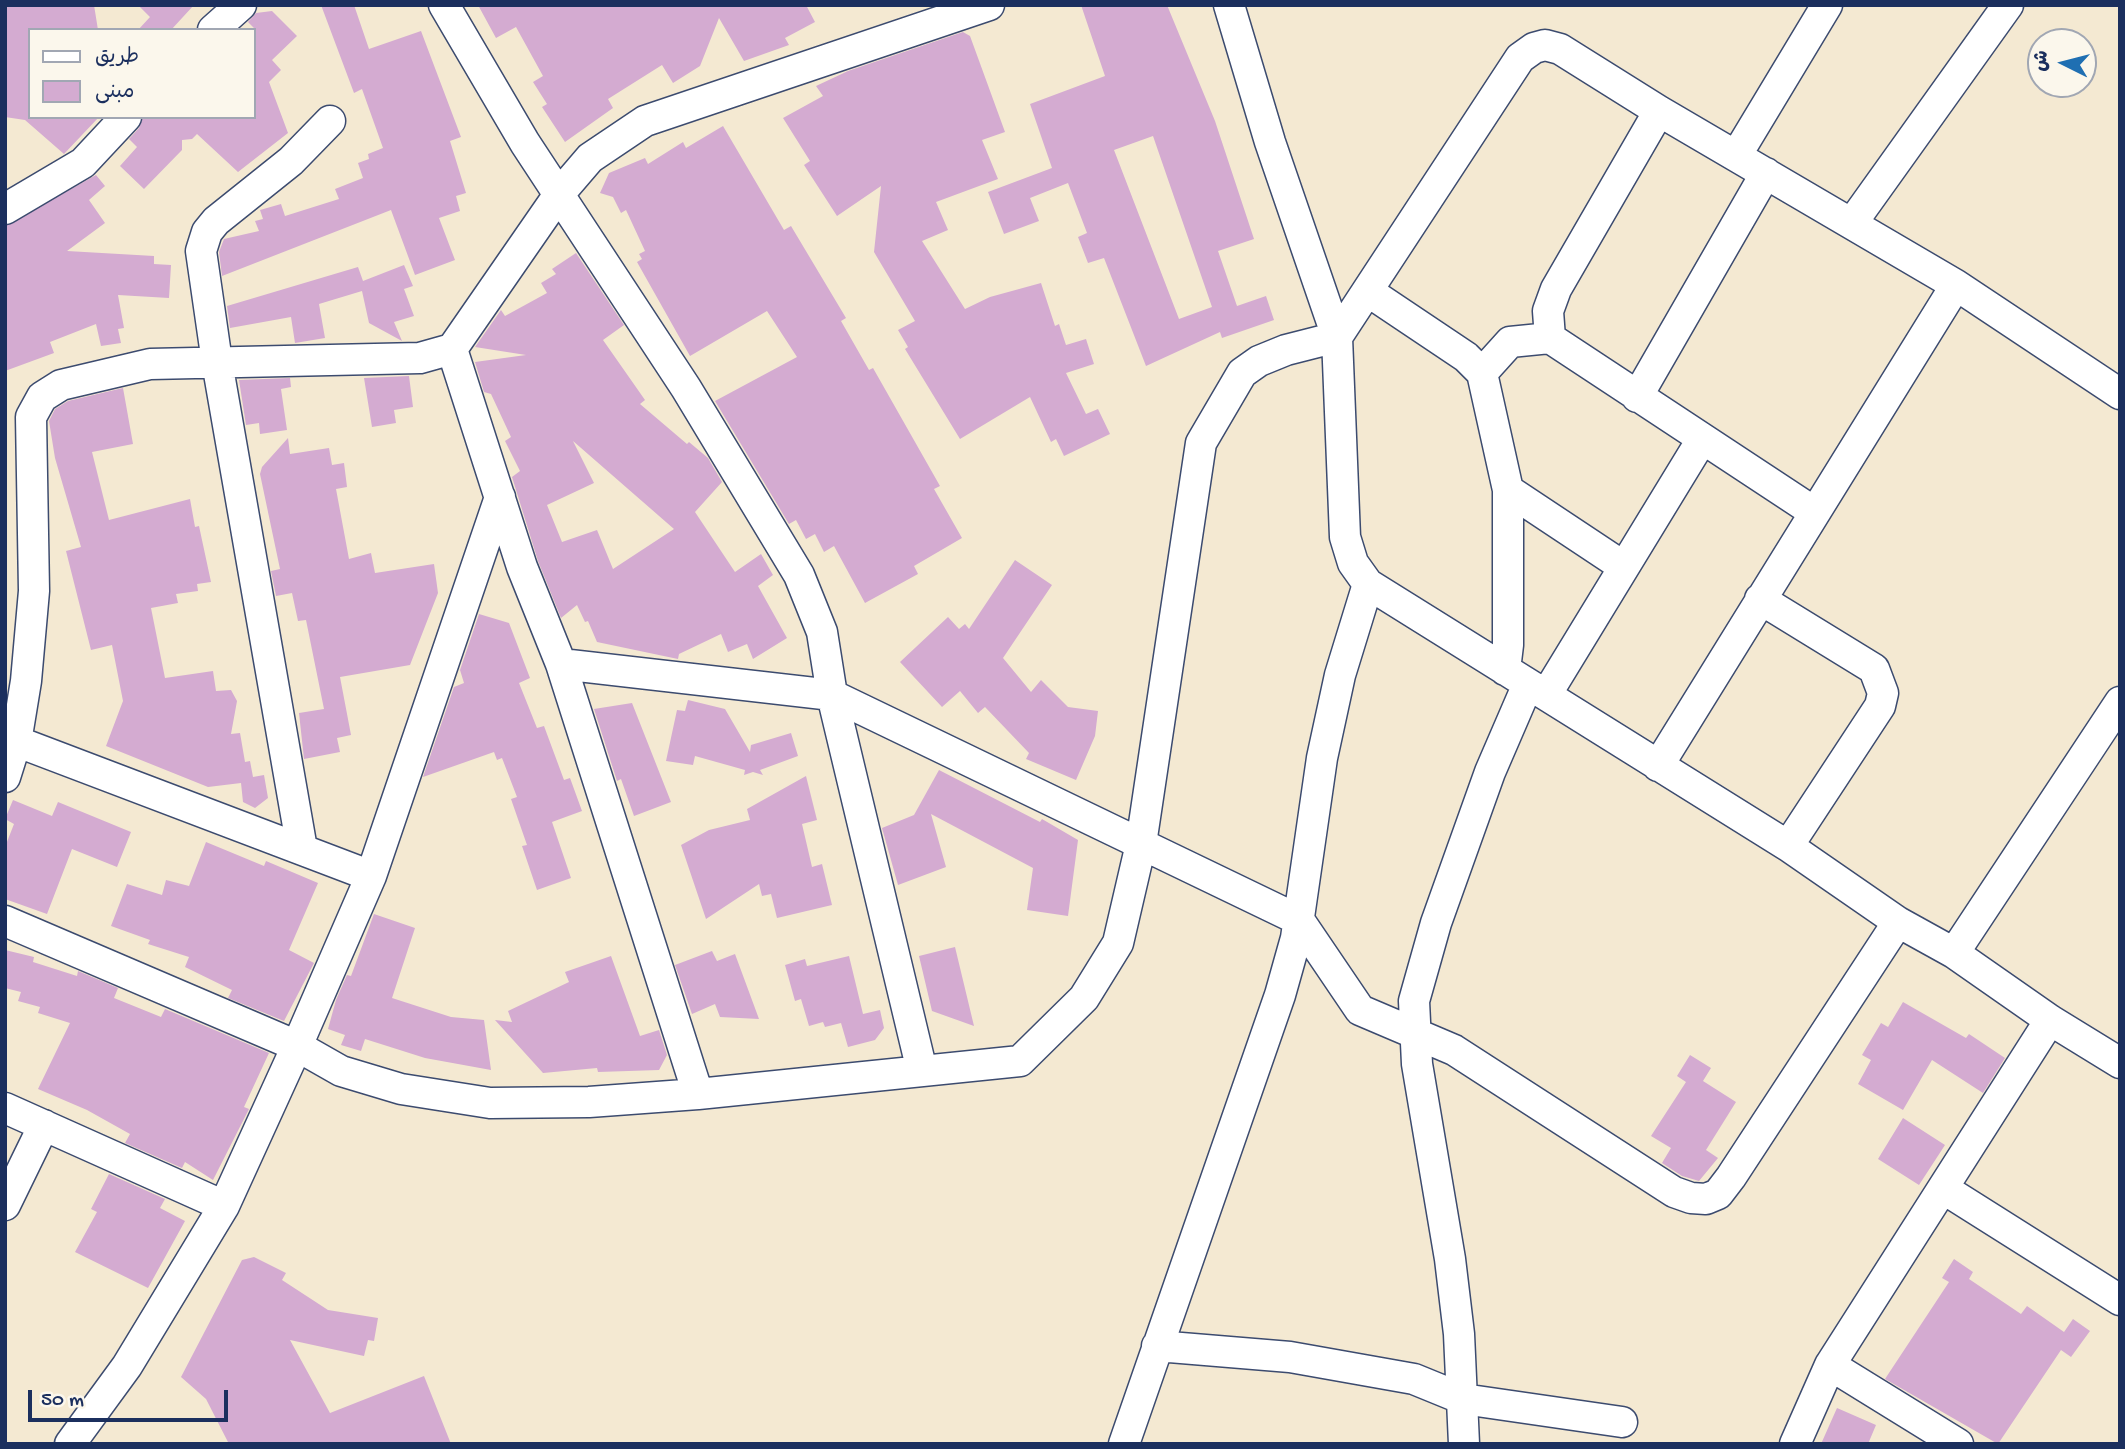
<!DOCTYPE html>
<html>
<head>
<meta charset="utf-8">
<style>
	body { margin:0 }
	#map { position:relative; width:2125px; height:1449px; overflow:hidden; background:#f4e9d2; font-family:"Gochi Hand","Playpen Sans Arabic",sans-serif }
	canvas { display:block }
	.frame { position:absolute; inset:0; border:7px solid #1b2f5e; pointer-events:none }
	.legend { position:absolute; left:28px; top:28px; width:228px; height:91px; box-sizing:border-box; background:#fbf7ec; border:2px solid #a1a7b3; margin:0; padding:9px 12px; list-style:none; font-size:21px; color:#1b2f5e }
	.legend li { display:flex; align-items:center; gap:14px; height:35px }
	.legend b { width:35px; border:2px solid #a1a7b3 }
	.north { position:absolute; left:2027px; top:28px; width:70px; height:70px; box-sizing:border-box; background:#fbf7ec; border:2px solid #a1a7b3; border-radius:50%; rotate:276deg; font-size:19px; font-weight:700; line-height:28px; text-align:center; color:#1b2f5e }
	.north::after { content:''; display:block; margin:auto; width:24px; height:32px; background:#1f6fb2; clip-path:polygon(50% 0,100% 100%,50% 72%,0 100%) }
	.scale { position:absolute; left:28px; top:1390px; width:200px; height:32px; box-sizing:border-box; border:4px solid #1b2f5e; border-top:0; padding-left:9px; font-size:21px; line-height:24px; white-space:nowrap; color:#1b2f5e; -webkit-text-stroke:5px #fbf7ec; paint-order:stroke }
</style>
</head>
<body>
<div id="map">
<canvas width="2125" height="1449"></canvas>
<div class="frame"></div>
<ul class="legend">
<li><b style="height:9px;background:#fff"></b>طريق</li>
<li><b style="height:19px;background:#d4abd1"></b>مبنى</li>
</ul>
<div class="north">ش</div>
<div class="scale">50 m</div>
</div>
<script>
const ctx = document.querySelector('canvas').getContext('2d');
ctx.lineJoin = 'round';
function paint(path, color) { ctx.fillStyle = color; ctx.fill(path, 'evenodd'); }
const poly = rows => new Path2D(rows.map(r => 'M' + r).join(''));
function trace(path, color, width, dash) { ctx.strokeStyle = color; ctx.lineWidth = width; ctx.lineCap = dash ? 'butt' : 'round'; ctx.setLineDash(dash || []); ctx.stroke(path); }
paint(poly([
	[5,5,94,5,98,30,30,30,30,117,99,117,64,154,25,120,5,117],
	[138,5,194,5,171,30,138,30,150,17],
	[321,5,354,5,369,49,421,31,461,137,450,141,466,193,456,196,460,211,439,218,455,260,415,275,391,210,222,276,219,252,224,239,259,231,255,221,263,219,260,210,281,204,285,216,339,199,335,189,363,178,358,163,369,159,368,154,383,148,362,89,354,93],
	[478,5,806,5,815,22,785,38,789,45,744,61,719,18,700,66,673,83,662,65,608,99,613,108,565,142,542,107,547,104,533,82,543,76,516,27,496,38],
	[1081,5,1167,5,1215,121,1254,239,1218,251,1237,306,1266,296,1274,320,1222,338,1220,332,1146,366,1104,258,1088,263,1078,237,1087,233,1068,183,1030,198,1039,221,1004,234,988,192,1052,168,1030,104,1105,76],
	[1153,136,1212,307,1179,319,1114,150],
	[272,11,297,36,272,60,281,70,269,82,288,133,238,172,197,134,192,139,182,140,182,150,144,189,120,166,137,147,129,139,139,128,143,117,254,117,254,28,248,22,256,13],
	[963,32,970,36,1005,132,982,140,998,179,936,202,948,230,922,241,965,309,990,297,1041,283,1055,326,1059,324,1066,345,1086,339,1094,364,1066,373,1086,414,1098,409,1110,434,1064,456,1056,439,1051,442,1030,397,960,439,905,349,908,347,898,330,915,321,874,252,881,186,837,216,804,165,810,161,783,118,823,96,816,86,848,71],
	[723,126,784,230,791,226,846,318,841,321,869,370,873,368,940,486,934,489,962,538,914,566,918,574,865,603,834,546,824,552,815,534,806,539,796,520,789,524,715,401,797,357,767,311,690,356,637,262,642,259,639,254,645,251,626,210,621,213,613,197,600,193,609,173,645,158,648,164,683,142,686,148],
	[96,175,105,186,89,200,105,223,67,251,154,256,154,264,171,265,169,298,118,295,124,328,118,329,121,343,101,346,96,324,50,342,54,353,5,371,5,226],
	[576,253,624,325,603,340,645,400,640,404,687,444,689,442,708,458,722,482,695,512,735,572,761,554,773,575,758,586,787,638,753,659,747,644,728,652,721,634,679,654,678,659,597,642,588,621,585,622,577,605,561,618,538,561,512,477,520,471,505,441,511,437,491,394,484,392,475,362,526,355,475,347,501,310,505,316,547,293,541,283,556,274,552,269],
	[573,441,674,529,613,569,597,530,562,542,547,505,594,483],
	[404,265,413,286,404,289,414,316,394,322,402,341,369,323,362,291,319,304,325,338,295,343,291,317,230,328,227,306,358,267,363,281],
	[409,376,413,407,394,410,396,423,372,427,364,378],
	[290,378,291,387,281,389,287,430,260,434,259,423,246,425,239,380],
	[123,388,133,444,92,452,109,520,190,499,195,527,199,526,211,582,197,584,198,591,176,594,178,603,151,608,165,678,213,671,216,691,231,690,237,701,231,734,240,733,245,762,250,761,253,777,264,775,268,798,255,808,243,802,241,783,208,787,106,746,123,701,112,645,91,650,66,551,81,547,55,458,49,421,55,409,68,401],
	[288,438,290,454,329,448,332,465,344,463,347,487,336,489,349,559,371,553,375,573,434,564,438,593,410,665,340,677,351,735,337,738,340,752,304,759,299,713,324,709,306,620,298,621,292,593,276,596,271,571,280,569,260,474,262,467],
	[1015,560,1052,585,1003,658,1031,692,1041,680,1068,707,1098,711,1095,736,1076,780,1026,759,1029,753,985,707,978,713,960,691,942,707,900,662,948,617,959,629,965,624,969,629],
	[479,614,509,623,530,678,519,683,537,728,544,726,564,780,570,778,582,811,552,822,571,878,537,890,522,846,527,845,511,799,517,797,502,758,497,760,494,752,423,777,454,687,464,683,460,670],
	[688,700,725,709,750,752,751,745,791,733,798,756,760,770,763,775,753,772,744,775,745,770,695,756,693,765,666,761,677,710,685,711],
	[632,703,671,802,634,816,621,779,617,781,594,709],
	[939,770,1040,822,1042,819,1078,840,1068,916,1027,910,1033,868,931,814,946,867,898,885,882,828,914,815],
	[806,776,817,820,802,824,812,867,822,864,832,905,777,918,771,894,762,896,759,884,706,919,681,845,709,830,750,820,747,809],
	[13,800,52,816,58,802,131,832,117,867,72,849,47,914,5,899,5,847,14,824,5,819],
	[206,842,264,866,266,861,318,883,289,950,314,963,284,1021,228,998,232,990,185,967,189,957,148,944,150,940,111,926,127,884,162,895,166,880,189,886],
	[374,914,415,928,392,998,451,1017,484,1020,491,1070,425,1058,365,1039,361,1051,341,1045,345,1035,328,1029,336,1000,347,975,351,976],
	[955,947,974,1026,932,1011,919,956],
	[5,950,34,957,33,962,77,976,78,971,118,988,114,998,161,1017,165,1009,269,1053,244,1107,249,1109,213,1180,185,1162,182,1168,125,1143,130,1134,87,1110,38,1089,70,1023,38,1013,40,1007,18,1001,21,992,5,988],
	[712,951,717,961,735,954,759,1019,720,1017,715,1004,692,1014,675,965],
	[611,956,640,1036,659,1030,667,1055,659,1070,598,1072,597,1068,543,1073,495,1020,512,1022,508,1011,569,982,565,972],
	[849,956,863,1014,880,1010,884,1028,875,1040,848,1047,841,1023,825,1027,823,1022,809,1026,801,999,795,1001,785,965,805,959,807,966],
	[1903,1002,1966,1038,1969,1034,2005,1058,1983,1093,1932,1060,1903,1110,1858,1084,1871,1060,1862,1055,1881,1023,1888,1027],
	[1690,1055,1711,1068,1703,1081,1736,1102,1706,1150,1718,1158,1699,1181,1682,1176,1662,1163,1671,1148,1651,1136,1686,1082,1677,1076],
	[1903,1118,1945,1145,1919,1185,1878,1159],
	[109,1174,165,1199,160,1208,185,1221,148,1288,75,1252,97,1212,91,1209],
	[254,1257,286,1273,282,1280,328,1310,378,1318,374,1341,368,1340,364,1356,290,1340,330,1413,424,1376,451,1444,229,1444,206,1399,181,1377,242,1260],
	[1954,1259,1973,1272,1969,1279,2021,1314,2027,1306,2064,1332,2073,1319,2090,1331,2071,1357,2061,1350,1998,1444,1885,1379,1949,1282,1942,1278],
	[1837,1408,1876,1425,1868,1444,1821,1444]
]), '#d4abd1');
const minor = poly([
	[444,5,525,143,686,388,799,575,822,632,832,695,922,1071],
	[1229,5,1270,142,1337,337,1345,537,1353,563,1368,584,1788,846,1898,922,1954,953,2050,1020,2120,1063],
	[213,30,241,5],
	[1736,156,1827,5],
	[5,209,83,163,126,117],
	[1852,223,2008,5],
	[1369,292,1466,357,1482,373,1508,490,1508,645,1505,670],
	[1550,338,1548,311,1556,289,1659,111],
	[452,349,522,567,561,664,698,1094],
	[1482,373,1510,342,1550,338,1814,512],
	[1637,397,1766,173],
	[1508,490,1624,567],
	[1760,599,1874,669,1883,693,1880,706,1788,846],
	[561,664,832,695,1299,920,1360,1010,1454,1050,1674,1192,1691,1198,1706,1199,1718,1194,1731,1177,1898,922],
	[1546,695,1701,441],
	[5,737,371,876],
	[1658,766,1956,285],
	[5,777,16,742,26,681,34,591,31,417,42,397,61,385,150,364,420,358,452,349,560,193,590,158,645,121,989,5],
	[302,849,217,362,201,251,207,232,216,221,291,161,330,121],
	[5,921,297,1046,341,1071,401,1089,490,1103,589,1102,698,1094,1020,1061,1084,998,1118,943,1141,844,1201,443,1242,373,1259,361,1286,350,1337,337,1520,58,1534,48,1545,45,1560,49,1659,111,1956,285,2120,394],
	[1954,953,2120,702],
	[5,1108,224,1206],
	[1944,1189,2120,1300],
	[5,1205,44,1125],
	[1157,1346,1290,1357,1414,1379,1463,1399,1622,1422],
	[1830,1365,1958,1444],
	[70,1444,127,1366,224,1206,297,1046,371,876,500,497],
	[1124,1444,1280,995,1296,938,1322,758,1340,675,1368,584],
	[1464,1444,1459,1334,1450,1259,1417,1064,1414,1001,1436,923,1490,772,1528,684],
	[1795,1444,1830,1365,2050,1020]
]);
trace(minor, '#3c4b6f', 33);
trace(minor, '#fff', 30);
</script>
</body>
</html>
